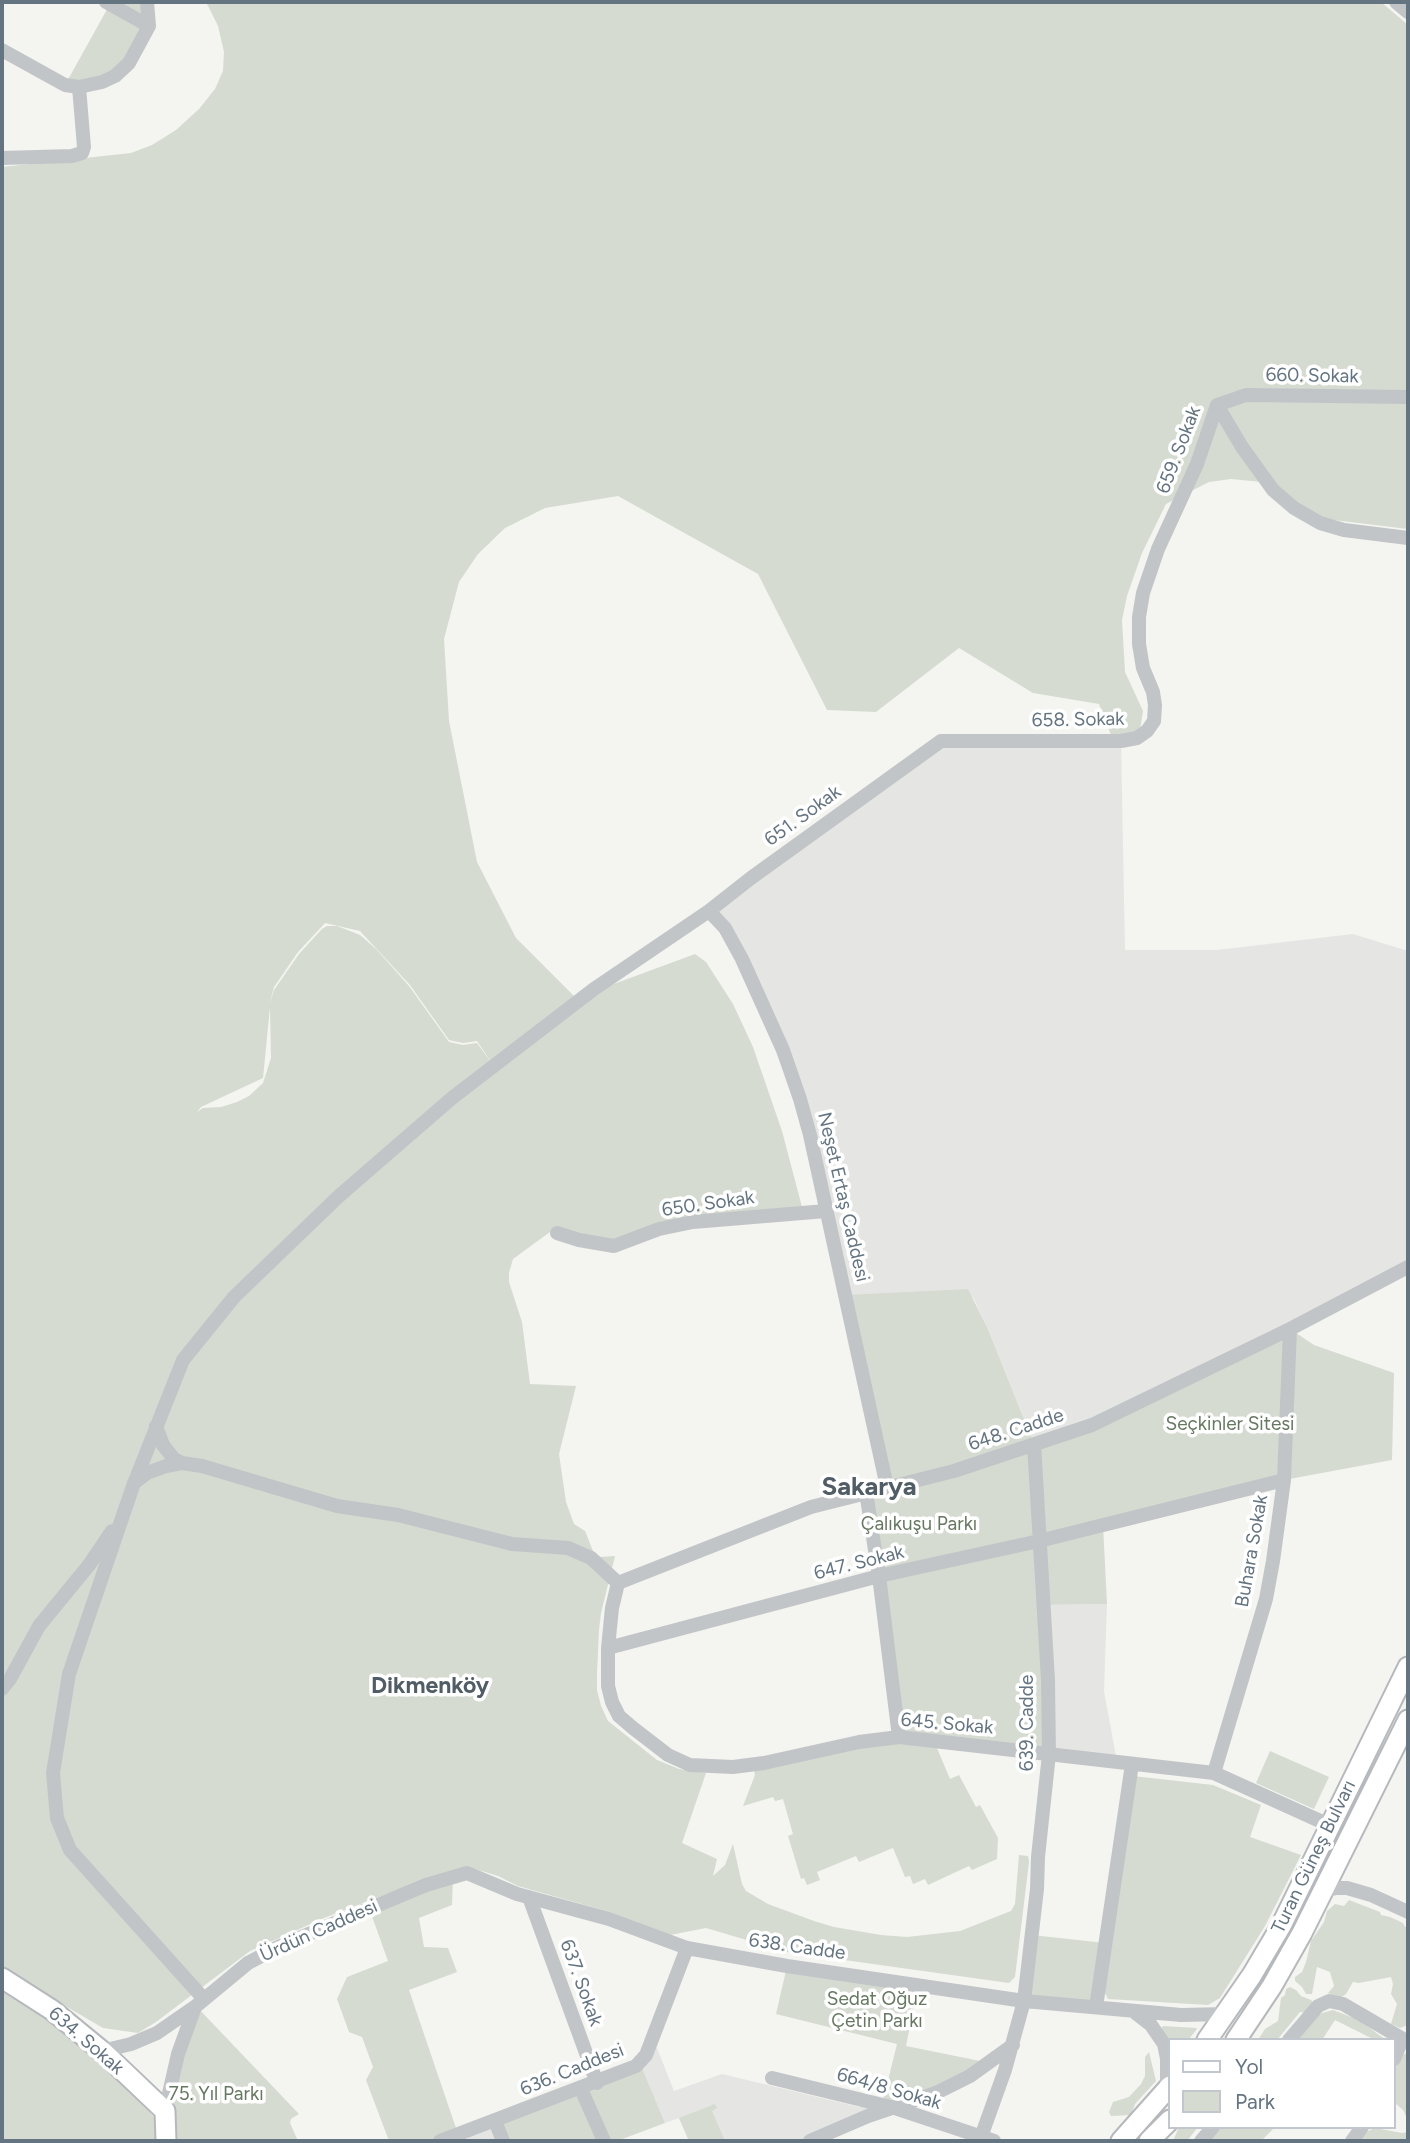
<!DOCTYPE html>
<html>
<head>
<meta charset="utf-8">
<style>
	body { margin:0 }
	#map { position:relative; width:1410px; height:2143px; overflow:hidden; background:#f4f4f0; font-family:Figtree,sans-serif }
	canvas { display:block }
	.frame { position:absolute; inset:0; border:4px solid #647481; pointer-events:none }
	.legend { position:absolute; left:1168px; top:2038px; width:228px; height:91px; box-sizing:border-box; background:#fff; border:2px solid #c1c7cd; margin:0; padding:9px 12px; list-style:none; font-size:21px; color:#647481 }
	.legend li { display:flex; align-items:center; gap:14px; height:35px }
	.legend b { width:35px; border:2px solid #c1c7cd }
</style>
</head>
<body>
<div id="map">
<canvas width="1410" height="2143"></canvas>
<div class="frame"></div>
<ul class="legend">
<li><b style="height:9px;background:#fff"></b>Yol</li>
<li><b style="height:19px;background:#d5dbd1"></b>Park</li>
</ul>
</div>
<script>
const ctx = document.querySelector('canvas').getContext('2d');
ctx.lineJoin = 'round';
function paint(path, color) { ctx.fillStyle = color; ctx.fill(path, 'evenodd'); }
const poly = rows => new Path2D(rows.map(r => 'M' + r).join(''));
function trace(path, color, width, dash) { ctx.strokeStyle = color; ctx.lineWidth = width; ctx.lineCap = dash ? 'butt' : 'round'; ctx.setLineDash(dash || []); ctx.stroke(path); }
function label(font, color, halo, rows, align = 'center') {
  ctx.font = font + ' Figtree,sans-serif'; ctx.lineWidth = 7; ctx.setLineDash([]); ctx.textBaseline = 'middle'; ctx.strokeStyle = halo; ctx.fillStyle = color; for (const [text, x, y, turn = 0] of rows) {
    ctx.save(); ctx.translate(x, y); ctx.rotate((+turn || 0) * Math.PI / 180); ctx.textAlign = isNaN(turn) ? turn : align; if (halo) ctx.strokeText(text, 0, 0); ctx.fillText(text, 0, 0); ctx.restore();
  }
}
paint(poly([
	[941,741,1121,741,1125,950,1217,950,1353,934,1408,951,1408,1267,1290,1329,1034,1444,988,1329,973,1297,845,1295,783,1050,709,911],
	[1107,1604,1104,1691,1117,1762,1049,1754,1043,1605],
	[653,2038,674,2091,722,2074,859,2107,877,2104,810,2141,689,2141,679,2118,665,2123,640,2063],
	[495,2121,502,2141,440,2141]
]), '#e5e6e4');
paint(poly([
	[106,2,147,2,149,26,115,76,65,85,110,4],
	[206,2,1381,2,1408,25,1408,529,1317,518,1272,483,1231,479,1209,482,1166,504,1142,553,1127,596,1122,620,1125,672,1143,711,1140,730,1113,740,1099,704,1033,693,959,648,876,712,827,710,758,574,618,496,545,508,505,528,478,554,459,582,444,639,449,721,477,862,516,938,576,998,695,954,706,962,733,1004,753,1047,782,1131,802,1207,621,1241,572,1239,550,1232,513,1259,509,1273,509,1282,522,1322,530,1384,576,1386,559,1454,566,1502,574,1524,585,1531,593,1551,599,1557,615,1556,601,1613,599,1630,597,1674,597,1690,601,1706,608,1721,657,1760,679,1769,706,1773,682,1843,717,1859,713,1876,725,1865,733,1844,742,1884,746,1891,768,1904,814,1921,834,1927,881,1935,907,1937,960,1931,1011,1911,1015,1904,1019,1855,1028,1856,1029,1862,1015,1977,1009,1983,787,1952,706,1928,670,1935,610,1912,518,1886,498,1876,469,1867,429,1878,324,1918,250,1951,156,2022,138,2033,103,2028,2,1969,2,167,131,153,152,145,176,130,199,109,215,89,223,71,224,52,218,26],
	[325,923,360,931,410,985,449,1040,463,1043,477,1041,494,1066,477,1043,463,1045,449,1042,409,986,376,949,360,935,337,926,327,926,322,929,299,954,274,990,269,1006,274,987,298,952],
	[270,1007,271,1058,263,1083,249,1096,237,1102,221,1107,203,1108,197,1112,201,1107,263,1078],
	[968,1289,988,1329,1034,1444,1290,1329,1314,1345,1394,1373,1392,1460,1284,1480,1103,1525,1107,1604,1044,1605,1049,1754,934,1741,950,1779,959,1775,976,1807,980,1805,998,1838,997,1859,972,1870,969,1866,928,1885,925,1879,913,1884,910,1876,905,1877,893,1848,859,1862,856,1856,817,1872,820,1880,807,1885,804,1878,801,1879,788,1836,793,1834,783,1799,775,1801,773,1797,743,1806,755,1775,753,1764,899,1737,866,1492,887,1487,845,1295],
	[1270,1751,1329,1777,1314,1809,1256,1783],
	[1133,1776,1213,1785,1261,1805,1250,1837,1301,1855,1265,1926,1220,1998,1208,2005,1108,1999,1103,1989],
	[453,1876,452,1905,419,1918,424,1947,448,1948,457,1972,409,1990,458,2134,440,2141,389,2141,366,2080,373,2067,362,2037,349,2032,337,1999,347,1977,388,1961,369,1908],
	[1349,1900,1380,1912,1381,1915,1390,1917,1403,1923,1405,1927,1408,1926,1408,2025,1400,2028,1391,2024,1397,2004,1391,1994,1393,1984,1391,1977,1359,1983,1353,1982,1346,1994,1340,1998,1328,1993,1334,1986,1330,1972,1317,1967,1312,1994,1306,1994,1302,1987,1295,1981,1295,1977,1302,1972,1306,1962,1311,1941,1324,1922,1327,1911,1335,1904,1344,1906],
	[1032,1935,1105,1943,1096,2007,1024,2001],
	[787,1966,918,1986,906,2046,990,2063,970,2076,882,2105,897,2044,776,2014],
	[2,1986,47,2016,130,2088,162,2127,162,2141,2,2141],
	[1290,1987,1296,1990,1301,1996,1311,2000,1314,2004,1309,2013,1300,2012,1277,2040,1258,2040,1265,2029,1278,2021,1281,1998,1285,1995,1286,1989],
	[196,2006,299,2114,291,2119,290,2123,298,2141,166,2141,165,2111],
	[1333,2010,1359,2020,1386,2040,1375,2040,1335,2020,1322,2040,1294,2040,1311,2021,1322,2013],
	[1163,2026,1196,2028,1197,2029,1188,2040,1170,2040,1170,2045,1161,2029],
	[1149,2052,1156,2081,1135,2104,1131,2115,1111,2116,1109,2112,1113,2102,1129,2097,1141,2084,1145,2076,1145,2057],
	[1408,2053,1408,2120,1403,2110,1394,2102,1394,2067,1404,2054],
	[640,2063,665,2123,617,2141,503,2141,495,2121],
	[715,2104,717,2108,712,2111,725,2141,689,2141,679,2118],
	[1179,2127,1198,2127,1187,2141,1173,2141],
	[1221,2127,1275,2127,1261,2141,1207,2141],
	[1375,2128,1402,2133,1408,2132,1408,2141,1356,2141,1361,2134]
]), '#d5dbd1');
const major = poly([
	[2,1978,52,2010,102,2051,165,2111,166,2141],
	[1207,2040,1252,1975,1281,1926,1408,1667],
	[1236,2040,1272,1986,1302,1933,1408,1720],
	[1121,2141,1170,2086],
	[1149,2141,1170,2120]
]);
trace(major, '#b5b8bc', 23);
trace(poly([
	[106,2,149,26],
	[1396,2,1408,12],
	[2,50,65,85,79,87,102,82,115,76,129,63,149,26,147,2],
	[2,158,72,156,82,153,84,147,79,87],
	[1217,405,1242,447,1273,490,1294,508,1320,523,1344,530,1408,538],
	[1217,405,1246,395,1408,397],
	[557,1233,579,1240,614,1246,659,1229,693,1222,826,1211],
	[156,1426,163,1445,174,1459,182,1463],
	[135,1481,183,1360,234,1297,339,1196,452,1098,594,989,709,911],
	[887,1487,810,1135,800,1099,783,1050,742,959,725,928,709,911,751,878,941,741,1121,741,1137,738,1147,731,1154,721,1155,705,1153,692,1143,668,1139,644,1139,617,1143,593,1158,549,1197,464,1217,405],
	[866,1492,879,1576,899,1737],
	[618,1583,612,1608,608,1648,608,1686,612,1702,619,1716,633,1728,668,1755,690,1765,733,1767,764,1763,859,1742,899,1737,1214,1773,1329,1825],
	[618,1583,811,1507,954,1471,1092,1425,1290,1329,1408,1267],
	[608,1648,879,1576,1039,1541,1284,1480],
	[2,1689,10,1679,39,1626,89,1565,112,1531],
	[1214,1773,1266,1599,1273,1561,1284,1480,1290,1329],
	[1322,1891,1337,1888,1347,1888,1371,1895,1408,1912],
	[529,1897,597,2083],
	[204,1999,70,1850,57,1818,53,1773,69,1674,134,1483,147,1473,166,1466,182,1463,202,1466,337,1506,398,1515,512,1544,568,1548,591,1558,618,1583],
	[1096,2007,1132,1764],
	[1133,2011,1151,2025,1164,2044,1167,2059,1167,2090],
	[1289,2040,1318,2006,1329,2001,1343,2004,1408,2042],
	[102,2051,131,2044,157,2033,196,2006,248,1963,280,1946,426,1885,467,1873,517,1894,609,1919,687,1948,787,1966,1024,2001,1181,2015,1227,2014],
	[1394,2059,1402,2040],
	[772,2078,895,2108,994,2141],
	[581,2089,604,2141],
	[165,2111,178,2054,195,2007],
	[495,2121,503,2141],
	[981,2137,1005,2070,1024,2001,1037,1889,1038,1857,1049,1754,1048,1680,1034,1444],
	[440,2141,636,2066,646,2055,687,1948],
	[810,2141,868,2116,936,2093,970,2076,1013,2045],
	[1201,2141,1213,2127],
	[1352,2141,1362,2127]
]), '#c2c5c8', 14);
trace(major, '#fff', 19);
label('19px', '#647481', '#fff', [
	["660. Sokak",1312,376,1],
	["659. Sokak",1179,450,-69],
	["658. Sokak",1078,720,-1],
	["651. Sokak",803,816,-36],
	["Neşet Ertaş Caddesi",843,1197,77],
	["650. Sokak",708,1204,-8],
	["648. Cadde",1016,1430,-18],
	["Buhara Sokak",1252,1551,-80],
	["647. Sokak",859,1563,-14],
	["639. Cadde",1027,1723,-90],
	["645. Sokak",947,1724,5],
	["Turan Güneş Bulvarı",1314,1857,-64],
	["Ürdün Caddesi",319,1931,-24],
	["638. Cadde",797,1947,8],
	["637. Sokak",581,1983,70],
	["634. Sokak",86,2041,41],
	["636. Caddesi",572,2070,-22],
	["664/8 Sokak",889,2089,16]
]);
label('19px', '#677862', '#fff', [
	["Seçkinler Sitesi",1230,1424],
	["Çalıkuşu Parkı",919,1524],
	["Sedat Oğuz",877,1999],
	["Çetin Parkı",877,2021],
	["75. Yıl Parkı",216,2094]
]);
label('bold 23px', '#515d66', '#fff', [
	["Dikmenköy",430,1686]
]);
label('bold 26px', '#515d66', '#fff', [
	["Sakarya",869,1487]
]);
</script>
</body>
</html>
